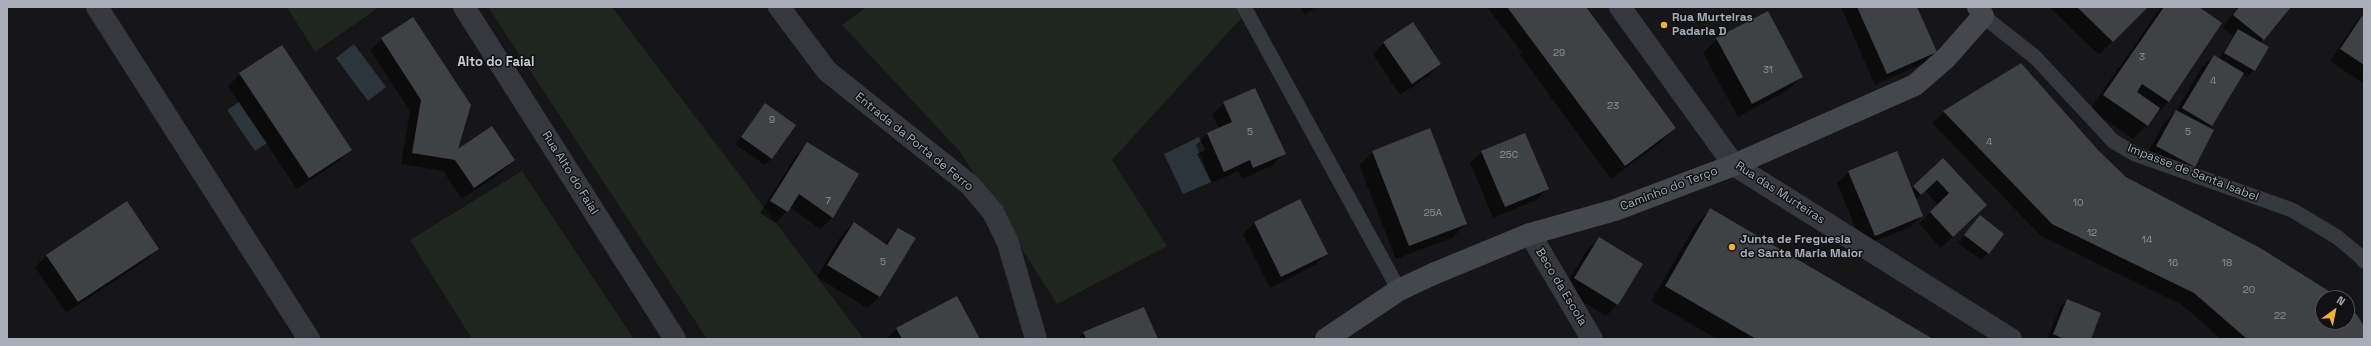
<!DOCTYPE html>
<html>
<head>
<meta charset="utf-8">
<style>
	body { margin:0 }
	#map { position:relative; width:2371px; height:346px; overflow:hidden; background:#161618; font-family:"Space Grotesk",sans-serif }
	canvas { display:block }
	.frame { position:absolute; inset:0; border:8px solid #a8adb8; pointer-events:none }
	.north { position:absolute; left:2315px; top:290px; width:40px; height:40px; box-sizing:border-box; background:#111113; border:1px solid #4d4f55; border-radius:50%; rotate:33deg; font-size:11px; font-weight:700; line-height:16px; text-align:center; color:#a8adb8 }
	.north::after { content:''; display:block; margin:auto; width:14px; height:18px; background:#f2b134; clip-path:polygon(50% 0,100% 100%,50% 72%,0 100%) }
</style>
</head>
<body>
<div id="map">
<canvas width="2371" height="346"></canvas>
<div class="frame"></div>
<div class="north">N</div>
</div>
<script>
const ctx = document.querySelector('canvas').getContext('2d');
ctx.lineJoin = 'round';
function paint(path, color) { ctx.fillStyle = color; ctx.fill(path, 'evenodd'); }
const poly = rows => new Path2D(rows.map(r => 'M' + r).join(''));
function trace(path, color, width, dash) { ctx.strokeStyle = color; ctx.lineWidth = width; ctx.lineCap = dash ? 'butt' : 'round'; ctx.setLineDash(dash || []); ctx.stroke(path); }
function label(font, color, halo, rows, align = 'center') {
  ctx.font = font + ' "Space Grotesk",sans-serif'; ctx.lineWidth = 3; ctx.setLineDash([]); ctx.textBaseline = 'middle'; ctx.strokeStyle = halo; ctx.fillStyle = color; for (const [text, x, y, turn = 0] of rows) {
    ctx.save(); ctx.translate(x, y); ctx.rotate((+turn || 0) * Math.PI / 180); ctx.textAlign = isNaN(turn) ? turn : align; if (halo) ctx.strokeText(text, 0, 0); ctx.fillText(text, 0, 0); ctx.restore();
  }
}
paint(poly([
	[287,7,379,7,315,52],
	[488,7,612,7,864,339,707,339],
	[867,7,1241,7,1245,14,1112,160,1167,246,1057,304,961,153,842,25],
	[522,171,634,339,472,339,410,240]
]), '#1e261f');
paint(poly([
	[354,44,386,87,368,101,336,58],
	[239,102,267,143,255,151,227,110],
	[1199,137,1205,150,1197,154,1211,182,1183,194,1164,154]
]), '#2c353c');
paint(poly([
	[1300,7,1316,7,1305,15],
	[1487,7,1584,7,1674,128,1661,142,1611,179,1520,55,1522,53],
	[1841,7,1916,7,1935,51,1924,63,1875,85],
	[2049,7,2146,7,2099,55],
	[2161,7,2198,7,2221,23,2168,102,2133,139,2090,109],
	[2238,7,2289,7,2260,43,2254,70,2247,77,2242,74,2208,128,2194,166,2183,177,2145,158,2164,123,2176,111,2202,67,2214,56,2219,59,2233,36,2222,27],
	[2364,14,2364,84,2330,61,2355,23],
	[382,39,456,151,513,160,502,172,462,199,443,171,401,164,410,111,370,50],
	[1717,39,1802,76,1788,90,1738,117,1703,53],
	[1384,42,1440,64,1429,76,1400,95,1373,54],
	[2021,64,2097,151,2125,177,2335,298,2323,298,2323,322,2347,322,2347,308,2364,327,2364,339,2221,339,2182,305,2041,236,1932,123,1944,112],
	[240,74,350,150,339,161,297,189,228,86],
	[1224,103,1284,153,1273,165,1242,179,1238,171,1212,183,1196,145,1207,134,1219,129,1212,114],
	[765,104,772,158,765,165,735,144],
	[807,143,858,175,832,218,820,229,790,207,776,223,760,213,796,155],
	[1373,152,1466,224,1452,238,1396,259,1359,165],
	[1482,152,1548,188,1536,200,1493,218,1470,163],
	[1943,159,1974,217,1941,248,1919,224,1938,205,1925,191,1916,200,1922,216,1910,227,1863,246,1837,183,1849,172,1911,189],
	[1710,210,1931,339,1717,339,1651,301,1696,224],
	[1980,216,1988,253,1981,260,1958,243],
	[854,223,885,244,898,229,915,239,879,297,867,308,817,277,842,234],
	[1254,223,1326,254,1315,265,1270,288,1243,234],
	[1599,239,1642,264,1617,305,1606,316,1563,290,1587,250],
	[157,249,146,260,66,313,35,267,47,255],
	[957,298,979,339,886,339,896,329],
	[2067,300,2090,339,2047,339,2060,307],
	[1144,308,1157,339,1078,339,1084,333]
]), '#0007');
paint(poly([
	[1507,7,1586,7,1676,128,1625,166],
	[1857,7,1917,7,1937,52,1887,74],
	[2077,7,2148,7,2113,42],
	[2164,7,2199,7,2222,23,2169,102,2142,84,2137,92,2160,108,2148,126,2103,95],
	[2239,7,2291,7,2264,40,2233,15],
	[1768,11,1803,77,1752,104,1716,38],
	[2364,13,2364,65,2340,49],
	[413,17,471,105,458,149,492,126,515,160,474,188,455,160,412,153,421,100,381,38],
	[1413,22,1441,64,1412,84,1383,42],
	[2238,29,2269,47,2255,71,2224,53],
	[282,45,352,150,309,178,239,73],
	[2214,55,2244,73,2212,126,2182,108],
	[2021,63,2098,150,2126,177,2262,249,2327,290,2336,298,2323,298,2323,322,2347,322,2347,307,2357,315,2364,326,2364,339,2247,339,2194,293,2052,224,1943,111],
	[1255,88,1286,154,1253,168,1250,160,1224,172,1207,133,1232,122,1223,102],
	[765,103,796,125,772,159,741,137],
	[2176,110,2214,130,2195,167,2156,146],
	[1430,128,1467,224,1409,246,1372,151],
	[1525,133,1549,189,1505,207,1481,151],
	[807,142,859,174,833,218,799,194,788,212,770,201],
	[1897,151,1923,216,1875,236,1848,171],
	[1943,158,1987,205,1953,237,1930,212,1949,193,1937,180,1921,195,1913,186],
	[1300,199,1328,254,1281,277,1254,222],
	[127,201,159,249,78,302,46,255],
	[1710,208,1933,339,1756,339,1665,286],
	[1980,215,2004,234,1989,254,1964,235],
	[854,222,887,245,898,228,916,238,880,297,827,265],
	[1599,237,1643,264,1618,305,1574,278],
	[957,296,980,339,902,339,896,328],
	[2067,299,2101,313,2091,339,2064,339,2053,334],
	[1144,307,1158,339,1086,339,1083,332]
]), '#404145');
trace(poly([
	[1244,7,1399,290],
	[1983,16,2035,57,2113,141,2135,154,2292,210,2337,237,2361,257,2364,261]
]), '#37383d', 15);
trace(poly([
	[97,7,309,339],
	[464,7,675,339],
	[779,7,827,71,970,185,993,212,1008,243,1036,339],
	[1620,7,1734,165,2011,339],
	[1530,234,1592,339]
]), '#37383d', 22);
trace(poly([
	[1326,339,1399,290,1433,274,1530,234,1615,210,1734,165,1915,85,1946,58,1983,16,1978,7]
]), '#45474d', 22);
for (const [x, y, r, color] of [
	[1664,25,4,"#f2b134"],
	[1732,247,4,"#f2b134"]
]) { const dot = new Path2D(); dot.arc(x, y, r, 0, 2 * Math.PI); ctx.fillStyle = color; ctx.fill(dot); trace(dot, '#111113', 1.5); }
label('10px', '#8e929b', null, [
	["29",1559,53],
	["3",2142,57],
	["31",1768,70],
	["4",2213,81],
	["23",1613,106],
	["9",772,120],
	["5",1250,132],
	["5",2188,132],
	["4",1989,142],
	["25C",1509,155],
	["7",828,201],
	["10",2078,203],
	["25A",1433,213],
	["12",2092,233],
	["14",2147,240],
	["5",883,262],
	["16",2173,263],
	["18",2227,263],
	["20",2249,290],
	["22",2280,316]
]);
label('bold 12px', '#a8adb8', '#111113', [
	["Rua Murteiras",1672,18],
	["Padaria D",1672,32],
	["Junta de Freguesia",1740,240],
	["de Santa Maria Maior",1740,254]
], 'left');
label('12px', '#a8adb8', '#111113', [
	["Entrada da Porta de Ferro",914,142,39],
	["Rua Alto do Faial",570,173,58],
	["Impasse de Santa Isabel",2193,173,21],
	["Caminho do Terço",1669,189,-21],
	["Rua das Murteiras",1780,193,33],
	["Beco da Escola",1561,287,59]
]);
label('bold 13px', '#c9ccd4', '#111113', [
	["Alto do Faial",496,62]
]);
</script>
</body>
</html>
